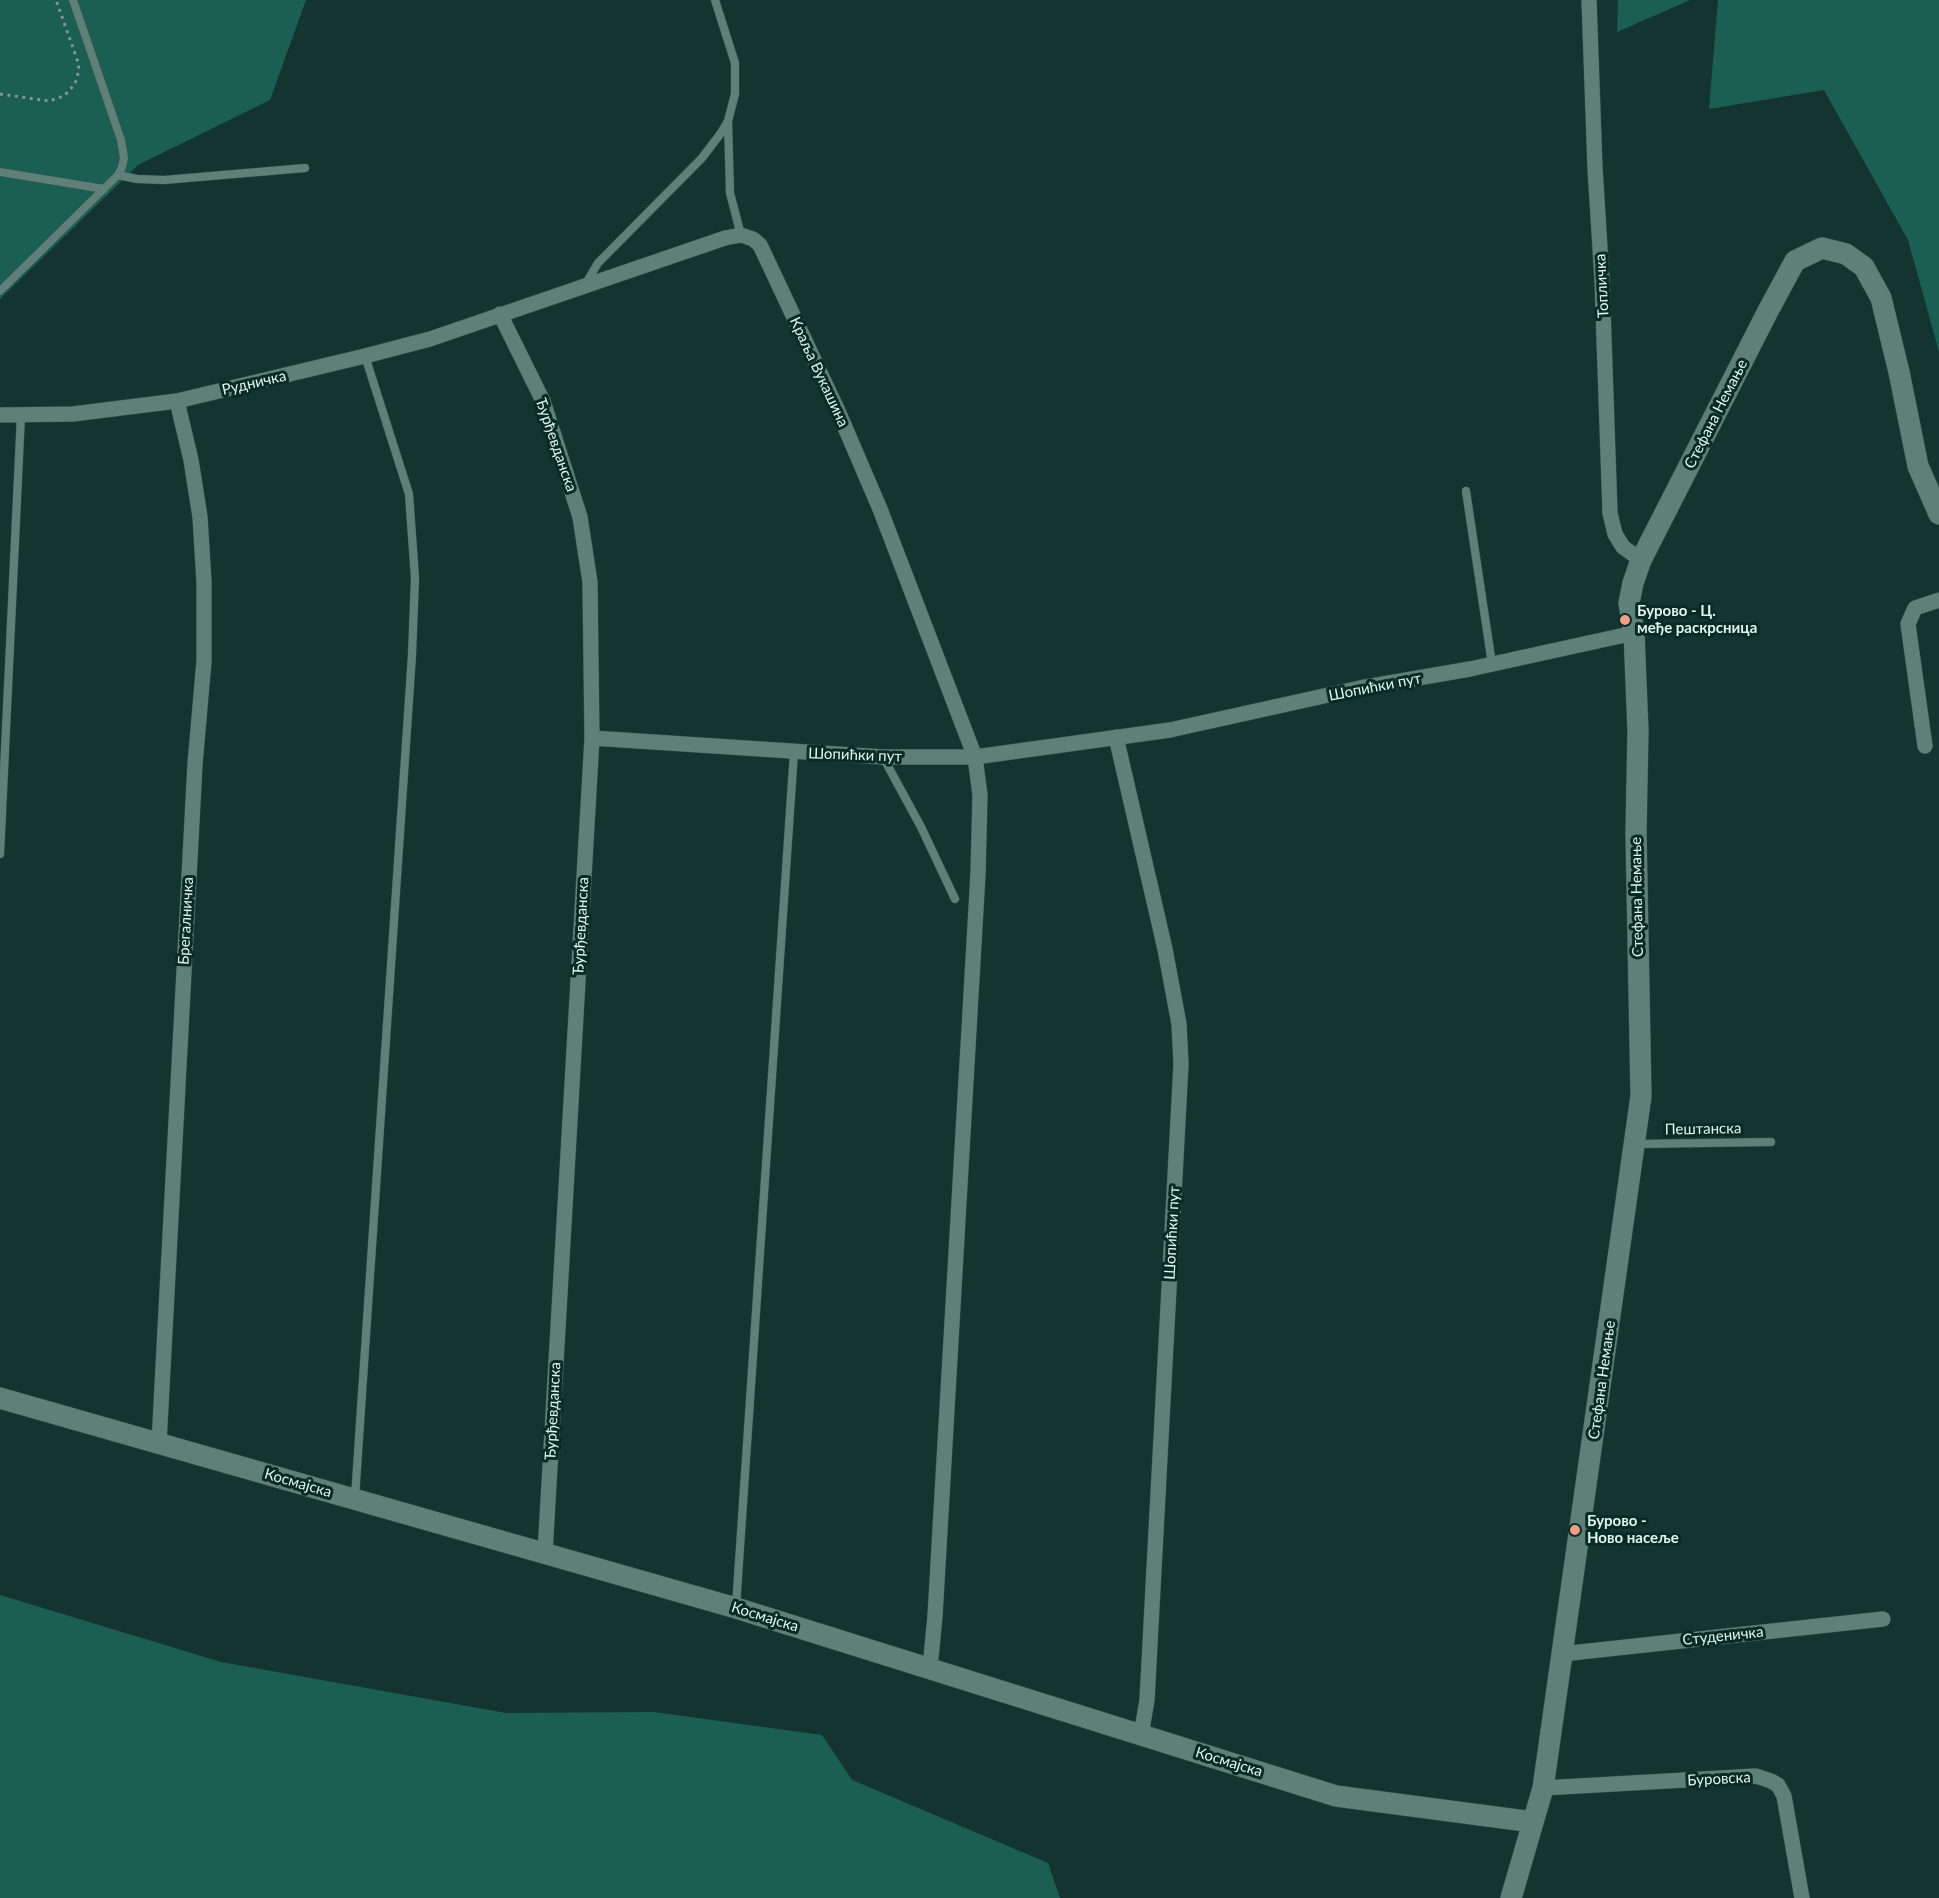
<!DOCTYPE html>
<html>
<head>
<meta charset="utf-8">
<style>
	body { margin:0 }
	canvas { display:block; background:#14352f }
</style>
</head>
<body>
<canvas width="1939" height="1898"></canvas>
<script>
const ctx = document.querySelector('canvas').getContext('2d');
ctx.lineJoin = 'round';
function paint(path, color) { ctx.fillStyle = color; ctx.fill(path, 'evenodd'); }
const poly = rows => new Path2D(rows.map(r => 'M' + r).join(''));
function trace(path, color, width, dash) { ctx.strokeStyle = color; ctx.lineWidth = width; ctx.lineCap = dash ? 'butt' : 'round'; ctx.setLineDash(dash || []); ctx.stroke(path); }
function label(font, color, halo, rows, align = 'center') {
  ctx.font = font + ' Lato,sans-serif'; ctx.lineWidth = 6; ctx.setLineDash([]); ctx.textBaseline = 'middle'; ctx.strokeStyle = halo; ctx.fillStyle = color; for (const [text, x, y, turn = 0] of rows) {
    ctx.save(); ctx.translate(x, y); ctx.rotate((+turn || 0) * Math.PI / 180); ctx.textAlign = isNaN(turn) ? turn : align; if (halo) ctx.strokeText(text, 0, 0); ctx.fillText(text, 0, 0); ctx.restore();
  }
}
paint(poly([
	[0,0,306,0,270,100,138,165,0,299],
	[1618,0,1690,0,1617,32],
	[1718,0,1939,0,1939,352,1908,240,1824,90,1709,109],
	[0,1595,221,1662,506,1713,654,1712,822,1735,852,1780,1048,1863,1060,1898,0,1898]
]), '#1b5e53');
const lane = poly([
	[728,122,730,193,741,235],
	[0,172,104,189],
	[118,175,137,179,164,180,305,168],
	[585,285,598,263,702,158,721,133,728,121,735,94,735,63,715,0],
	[0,291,118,175,122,167,124,158,121,140,73,0],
	[1466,491,1492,664],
	[883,757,921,827,955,899],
	[0,854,21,415],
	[1637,1144,1771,1142],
	[355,1497,412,655,415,578,409,494,365,356],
	[736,1606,794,752]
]);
const street = poly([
	[1589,0,1595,168,1602,280,1610,513,1615,534,1623,547,1641,560],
	[500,314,543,401,580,517,590,582,592,738,545,1553],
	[0,415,73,414,177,401,365,356,430,339,725,238,741,235,753,239,760,245,838,411,880,509,975,757,980,795,978,874,935,1616,930,1668],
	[1116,737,1165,949,1179,1024,1181,1064,1147,1700,1141,1735],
	[592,738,883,757,975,757,1170,730,1360,688,1470,669,1634,633],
	[1925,746,1908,624,1915,608,1939,600],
	[159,1443,195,764,204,661,204,582,200,517,191,460,177,401],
	[1562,1654,1883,1619],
	[1543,1788,1756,1776,1771,1781,1778,1785,1784,1796,1802,1898]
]);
const secondary = poly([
	[0,1398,736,1608,1336,1796,1533,1822],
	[1511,1898,1543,1788,1641,1096,1636,832,1638,731,1634,633,1629,603,1633,583,1641,560,1768,311,1795,261,1822,248,1846,254,1864,267,1881,298,1899,372,1918,466,1939,514]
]);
trace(lane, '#36504b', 9);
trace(street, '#36504b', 16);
trace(secondary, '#36504b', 22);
trace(poly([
	[0,94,49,101,64,96,75,84,79,70,78,62,56,0]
]), '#7e9792', 3, [3, 4.5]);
trace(lane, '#5e8078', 8);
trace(street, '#5e8078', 15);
trace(secondary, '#5e8078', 21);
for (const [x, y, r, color] of [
	[1625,620,6,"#f49e87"],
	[1575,1530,6,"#f49e87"]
]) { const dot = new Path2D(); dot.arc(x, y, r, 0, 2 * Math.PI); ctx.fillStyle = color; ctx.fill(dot); trace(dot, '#082b25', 2); }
label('15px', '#e1f3ef', '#082b25', [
	["Топличка",1602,286,-93],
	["Краља Вукашина",819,372,65],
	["Рудничка",254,383,-13],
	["Стефана Немање",1716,414,-63],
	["Ђурђевданска",556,445,71],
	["Шопићки пут",1375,687,-11],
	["Шопићки пут",855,755,2],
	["Стефана Немање",1637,897,-91],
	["Брегалничка",186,921,-87],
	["Ђурђевданска",581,926,-87],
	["Пештанска",1703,1129,-1],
	["Шопићки пут",1172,1233,-87],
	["Стефана Немање",1602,1380,-82],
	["Ђурђевданска",553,1411,-87],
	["Космајска",298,1483,16],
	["Космајска",765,1617,17],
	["Студеничка",1723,1636,-6],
	["Космајска",1229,1762,17],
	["Буровска",1719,1779,-3]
]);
label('bold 15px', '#e1f3ef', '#082b25', [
	["Бурово - Ц.",1637,611],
	["међе раскрсница",1637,628],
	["Бурово -",1587,1521],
	["Ново насеље",1587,1538]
], 'left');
</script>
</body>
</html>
